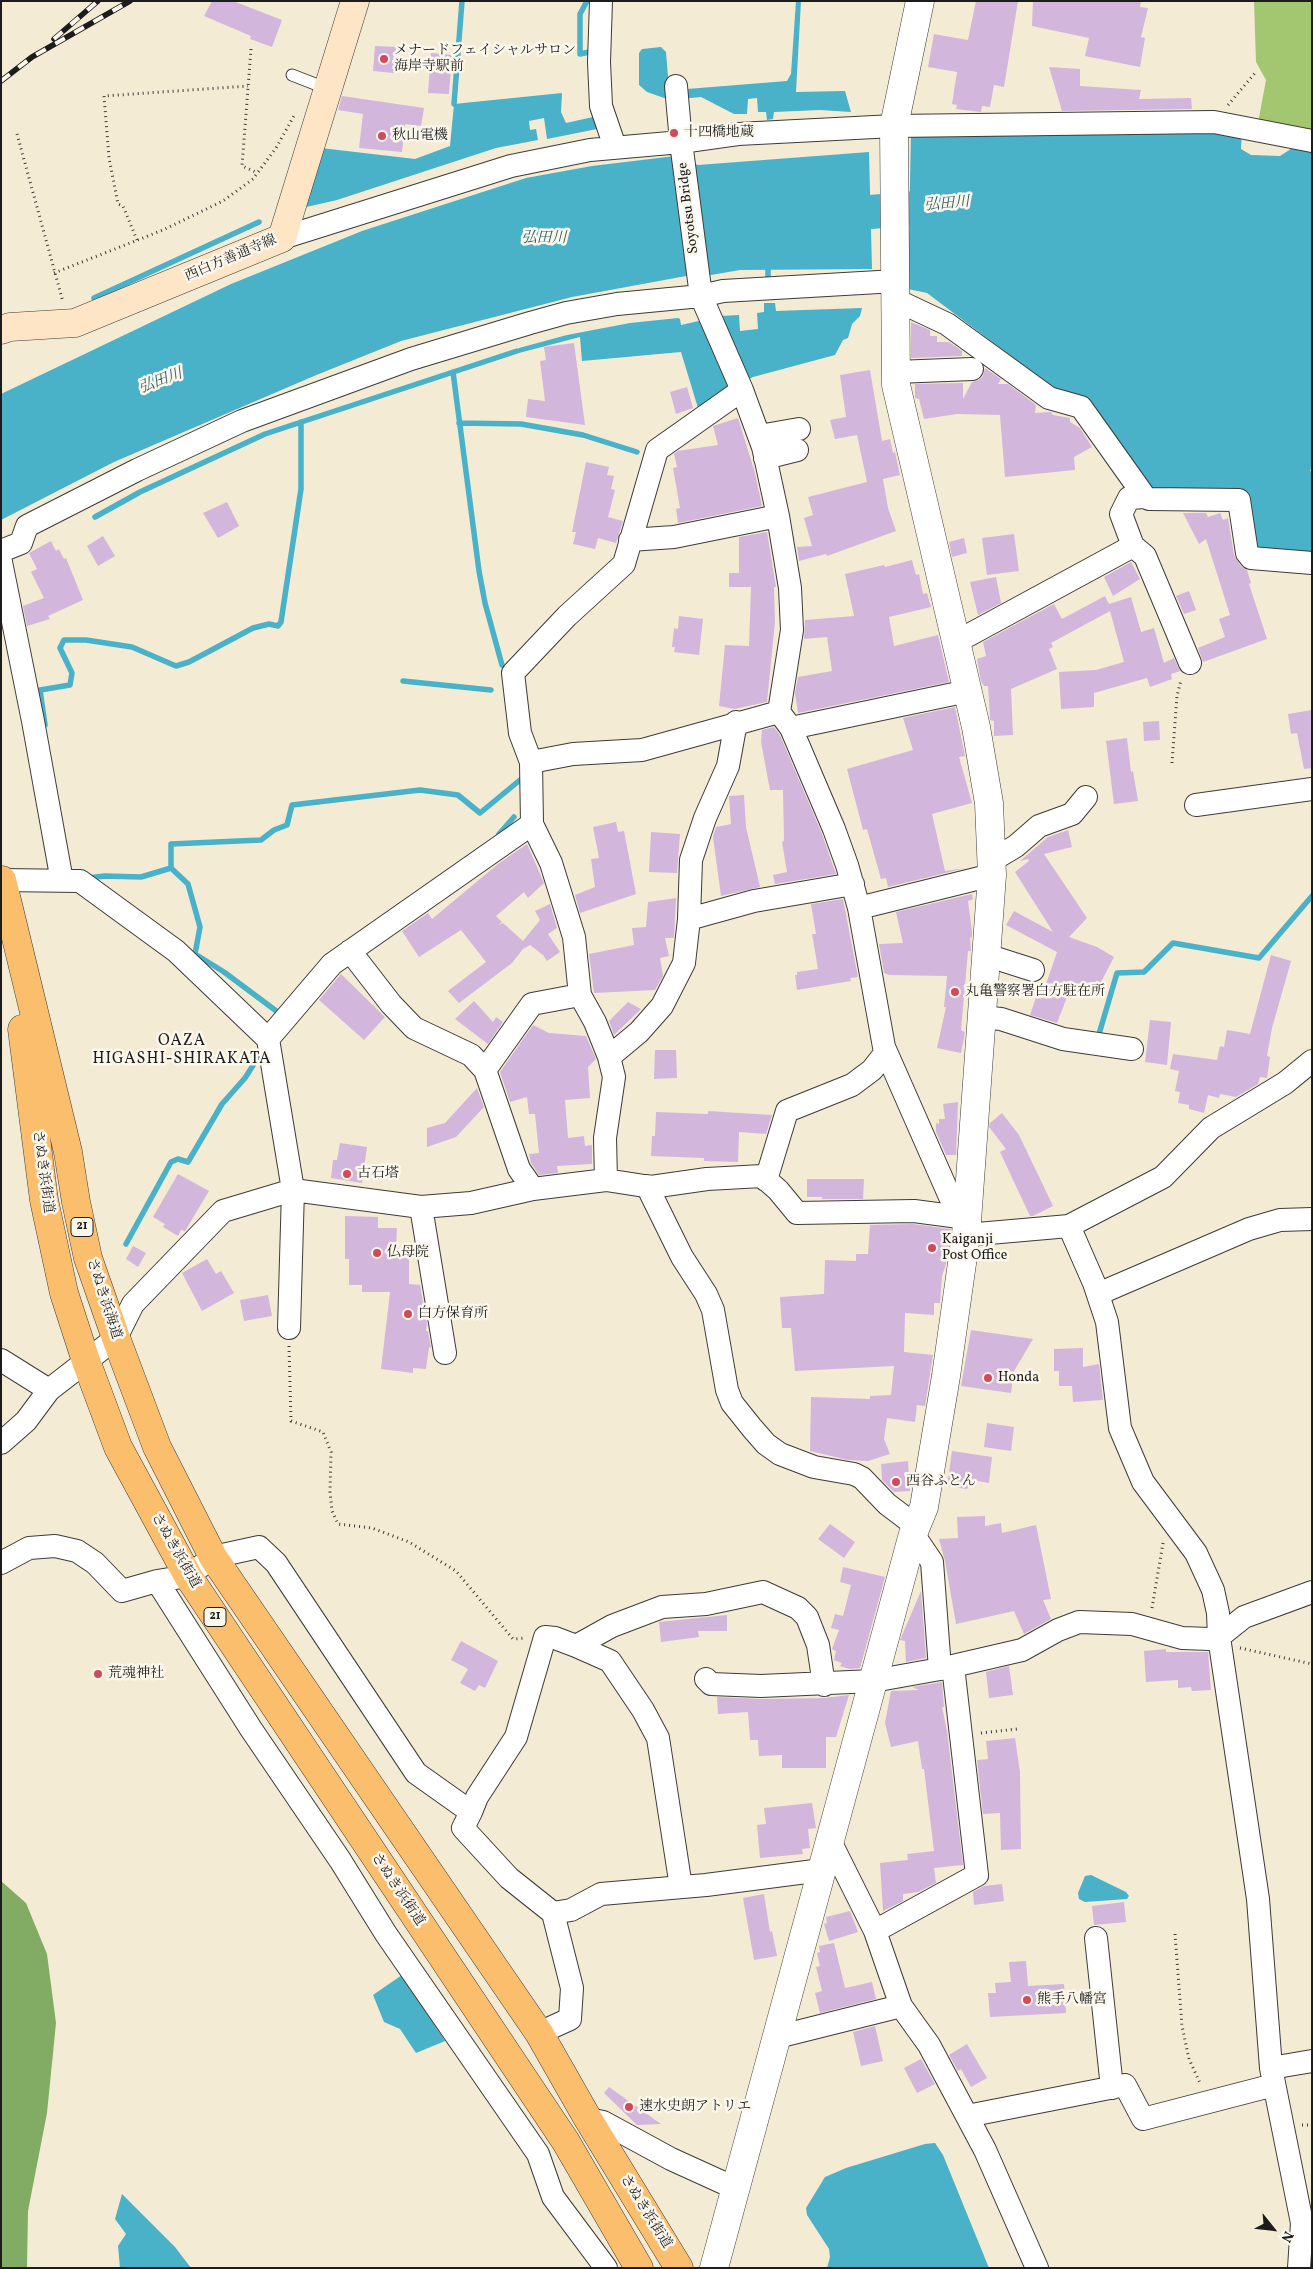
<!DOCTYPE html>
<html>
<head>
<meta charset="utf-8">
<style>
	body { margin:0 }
	#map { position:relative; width:1313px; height:2269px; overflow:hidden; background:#f4ebd5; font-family:Vollkorn,serif }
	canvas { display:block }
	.frame { position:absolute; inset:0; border:2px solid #1c1c1c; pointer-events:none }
	.north { position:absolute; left:1248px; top:2204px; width:50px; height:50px; -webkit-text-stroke:4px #fbf7ec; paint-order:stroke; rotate:119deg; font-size:14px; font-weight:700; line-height:20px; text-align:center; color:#1c1c1c }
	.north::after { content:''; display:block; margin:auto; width:18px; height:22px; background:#1c1c1c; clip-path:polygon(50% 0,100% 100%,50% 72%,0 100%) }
</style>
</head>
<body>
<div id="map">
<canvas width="1313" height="2269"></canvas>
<div class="frame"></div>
<div class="north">N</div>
</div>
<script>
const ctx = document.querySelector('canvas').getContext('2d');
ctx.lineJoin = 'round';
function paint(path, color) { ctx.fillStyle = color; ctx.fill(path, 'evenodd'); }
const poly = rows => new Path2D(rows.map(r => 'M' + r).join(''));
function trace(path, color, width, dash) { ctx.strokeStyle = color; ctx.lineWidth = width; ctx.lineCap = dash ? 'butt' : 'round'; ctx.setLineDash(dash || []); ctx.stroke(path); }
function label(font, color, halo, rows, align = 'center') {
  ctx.font = font + ' Vollkorn,"Noto Serif JP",serif'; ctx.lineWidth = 5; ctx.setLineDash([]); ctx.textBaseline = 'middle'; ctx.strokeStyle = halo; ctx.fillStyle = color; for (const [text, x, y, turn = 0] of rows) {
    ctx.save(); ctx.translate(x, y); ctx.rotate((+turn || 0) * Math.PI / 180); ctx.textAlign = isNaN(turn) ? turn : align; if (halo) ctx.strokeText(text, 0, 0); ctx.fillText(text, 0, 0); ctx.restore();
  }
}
paint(poly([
	[1254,1,1312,1,1312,134,1258,123,1266,80,1256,62]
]), '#a3c771');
paint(poly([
	[1,1881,26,1903,47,1954,56,2023,47,2113,28,2211,27,2268,1,2268]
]), '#82ac63');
paint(poly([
	[796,1,801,1,796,92,845,91,851,112,820,110,774,112,773,119,767,120,766,112,758,112,757,98,748,99,747,114,734,114,701,97,670,100,647,92,639,85,639,53,642,49,661,47,666,52,669,88,687,89,787,81,791,74],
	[562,93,561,112,566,123,593,117,602,128,547,139,544,118,529,121,530,130,536,129,538,140,496,148,337,200,302,208,321,148,415,159,450,146,454,104],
	[1242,129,1241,149,1251,155,1280,156,1294,147,1312,142,1312,466,1310,471,1312,471,1312,554,1257,551,1245,498,1156,492,1056,390,927,293,908,289,911,131],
	[869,152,872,269,740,270,711,275,697,274,572,297,401,341,314,376,114,462,1,520,1,394,231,284,362,231,526,178,592,166,675,156,698,165],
	[764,303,775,303,776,311,862,308,860,316,852,324,848,338,843,340,835,355,753,377,698,408,681,352,582,361,580,337,519,353,517,351,519,348,567,335,630,323,678,318,680,319,681,325,721,316,739,315,740,331,758,329,757,313,764,312],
	[1091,1875,1126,1892,1129,1896,1127,1899,1085,1902,1079,1899,1078,1893,1085,1876],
	[402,1975,445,2041,416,2053,400,2029,384,2022,373,1995],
	[935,2143,943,2155,989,2268,827,2268,830,2257,829,2249,807,2215,806,2208,825,2177,846,2168,925,2144],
	[122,2194,175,2247,191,2268,120,2268,118,2246,126,2234,115,2219]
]), '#49b1c8');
trace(poly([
	[587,1,580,14,580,54,594,51],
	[454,104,462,1],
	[768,270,768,283],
	[94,298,259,222],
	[453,372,479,571,485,603,502,665],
	[459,423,521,424,583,435,637,452],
	[95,517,140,492,265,434,517,351],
	[403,681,491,690],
	[45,725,40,690,70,685,72,673,60,648,64,640,86,640,132,647,176,666,189,662,253,628,269,624,278,626,281,622,301,489,301,422],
	[499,834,514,817],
	[171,868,188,884,200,927,195,954,224,972,279,1013,281,1010],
	[87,878,105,876,141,877,171,868,171,844,261,840,274,830,287,825,292,805,420,790,458,795,480,813,520,780],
	[1099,1034,1117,973,1144,972,1173,943,1259,958,1312,896],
	[126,1244,171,1162,178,1159,188,1162,222,1104,245,1078,259,1056]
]), '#49b1c8', 5.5);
trace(poly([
	[826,216,927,207]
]), '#49b1c8', 34);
paint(poly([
	[212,1,233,1,282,20,272,47,250,39,251,36,204,16],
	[976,1,1018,1,1004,87,994,85,990,107,982,106,981,112,956,109,957,105,952,104,957,72,928,67,934,34,968,40],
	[1033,1,1141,1,1140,7,1148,8,1141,37,1145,38,1140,67,1085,56,1089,38,1032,26],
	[375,46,396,47,394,73,373,71],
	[431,53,452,55,449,94,428,93],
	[1049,67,1080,69,1080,86,1141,90,1139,99,1191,98,1192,109,1062,111],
	[342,96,424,108,421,126,405,124,402,152,359,148,363,114,338,110],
	[911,322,930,330,930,336,937,336,937,342,949,342,962,351,962,356,911,358],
	[574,343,585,425,526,417,528,399,545,401,540,361,546,360,544,347],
	[985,368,1001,379,998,384,1008,384,1036,405,1035,413,1051,412,1053,415,1070,418,1070,422,1080,428,1092,447,1074,457,1075,470,1005,477,1000,415,957,414,924,419,919,399,915,398,915,384,963,383,963,399,972,382,979,380,983,376],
	[870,370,882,441,890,439,893,453,895,452,900,475,883,479,888,508,896,531,827,556,826,554,799,561,797,547,812,546,804,518,813,515,808,497,867,482,857,435,835,439,830,420,846,417,840,375],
	[687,387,693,408,676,414,670,392],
	[738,418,755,473,762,506,678,523,676,509,680,508,673,468,677,467,674,454,678,451,718,445,713,426],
	[586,462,609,467,607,475,614,476,611,489,615,490,608,517,623,521,616,543,598,538,595,549,573,544,576,532,572,532],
	[227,502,239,526,218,538,203,513],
	[1183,513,1206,513,1208,517,1220,513,1223,520,1228,518,1234,555,1241,566,1247,570,1251,583,1249,584,1267,639,1203,662,1198,648,1225,637,1219,619,1230,615,1206,539,1199,544],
	[767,532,776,587,774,587,775,622,767,702,734,709,719,706,725,645,749,646,751,587,729,587,729,573,739,573,739,537],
	[1014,534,1019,571,987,575,982,538],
	[103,536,115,556,98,566,87,546],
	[964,538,967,553,952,557,949,542],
	[51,541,56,551,59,549,64,559,66,558,83,600,48,616,50,619,27,626,23,606,44,598,31,572,37,569,29,553],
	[912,560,916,575,919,574,923,594,927,593,931,607,889,617,894,646,938,635,949,682,798,713,795,693,798,677,832,671,827,637,804,639,805,620,854,616,845,574,884,565,885,567],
	[1131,562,1140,579,1113,596,1104,577],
	[996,577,1001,603,978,615,970,582],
	[1189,591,1196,610,1184,614,1176,596],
	[1105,596,1109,604,1131,597,1141,632,1154,628,1164,663,1174,658,1180,671,1171,674,1172,679,1150,687,1147,678,1094,693,1094,707,1061,709,1059,672,1096,670,1124,662,1110,611,1051,643,1053,647,1049,649,1057,669,1011,689,1013,735,994,736,994,721,990,720,990,717,988,686,984,686,981,681,977,659,986,656,983,642,1054,604,1062,619],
	[679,616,703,619,699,655,674,652,675,647,672,647,674,628,678,629],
	[955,707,965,756,959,757,972,803,932,814,945,871,966,868,888,887,886,878,881,879,867,829,863,830,847,769,913,750,903,718],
	[1312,710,1312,768,1304,769,1297,733,1291,734,1288,714],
	[1159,721,1160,740,1144,741,1143,722],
	[774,727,780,735,822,834,836,874,775,884,773,875,787,872,782,842,784,841,783,790,770,790,761,742,762,730],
	[1127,738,1131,772,1133,771,1138,801,1114,804,1106,741],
	[744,795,746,827,760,887,721,896,713,837,716,827,731,824,729,796],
	[616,822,618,832,624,831,636,894,580,913,575,895,595,887,591,859,599,858,593,827],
	[1068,830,1072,847,1044,854,1087,918,1069,937,1097,947,1114,957,1099,986,1094,983,1091,994,1071,987,1057,1023,1030,1015,1036,997,1041,999,1057,952,1006,925,1014,911,1053,932,1015,872,1029,861,1028,859,1020,861,1048,837],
	[651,832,680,834,677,873,649,872],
	[527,844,544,883,528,898,524,892,496,916,502,922,498,925,503,923,523,941,540,920,535,911,550,904,557,928,548,934,560,952,547,961,543,955,530,945,523,949,512,963,459,1003,448,991,486,962,461,930,419,957,402,931,428,913,432,919,498,864],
	[972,894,973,899,968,901,972,932,972,937,970,938,971,951,968,951,961,1030,965,1032,961,1053,937,1048,946,1007,944,1007,947,976,889,975,884,973,879,944,903,943,896,912],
	[676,898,674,938,665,938,669,956,660,958,663,976,655,990,594,993,589,954,634,945,632,928,646,927,648,902],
	[843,899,858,977,850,978,851,981,797,990,795,975,797,975,797,972,818,969,812,934,816,934,811,904],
	[1271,955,1291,961,1272,1028,1267,1056,1270,1057,1267,1078,1260,1077,1258,1084,1236,1097,1220,1094,1219,1098,1208,1095,1204,1113,1189,1109,1189,1105,1178,1103,1180,1092,1175,1091,1179,1071,1170,1069,1173,1054,1217,1060,1220,1046,1224,1047,1227,1030,1250,1034],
	[341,974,385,1017,364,1040,319,1000],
	[474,1001,493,1022,496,1017,503,1022,488,1044,455,1019],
	[628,1002,641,1009,614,1035,609,1021],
	[1150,1020,1171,1022,1167,1065,1145,1062],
	[533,1025,549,1033,586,1036,596,1059,588,1067,590,1098,565,1100,568,1138,584,1136,585,1146,592,1145,592,1164,557,1166,558,1173,539,1175,531,1163,529,1154,539,1153,535,1114,529,1114,527,1097,510,1102,500,1072],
	[655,1050,676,1050,677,1078,654,1079],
	[477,1088,484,1107,456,1137,427,1147,427,1128,445,1123],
	[958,1102,956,1155,946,1155,936,1132,936,1123,939,1124,939,1119,945,1119,943,1104],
	[708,1111,772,1115,766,1134,739,1132,738,1162,704,1161,704,1158,651,1156,652,1136,655,1136,656,1112,708,1114],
	[1002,1113,1019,1135,1053,1206,1033,1216,1030,1216,1000,1152,1006,1149,989,1127,990,1123],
	[340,1143,367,1147,362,1183,331,1178,333,1160,337,1160],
	[178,1174,209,1191,185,1231,181,1230,178,1236,163,1227,165,1224,153,1217],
	[807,1179,864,1179,863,1199,822,1199,822,1197,807,1197],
	[345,1216,378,1217,378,1228,397,1228,396,1248,409,1248,409,1284,420,1285,427,1324,426,1331,428,1331,431,1348,429,1347,426,1369,413,1368,413,1373,381,1369,390,1292,362,1292,362,1285,349,1285,349,1259,345,1259],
	[913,1224,951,1229,946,1264,942,1276,940,1303,934,1303,934,1315,905,1313,904,1352,933,1355,925,1406,917,1405,915,1422,887,1418,884,1439,890,1454,868,1461,848,1460,810,1451,811,1397,870,1399,870,1396,891,1395,894,1366,795,1371,791,1328,782,1328,780,1297,824,1294,825,1260,856,1261,856,1254,868,1254,870,1225],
	[133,1246,146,1253,138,1267,126,1259],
	[207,1259,216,1274,221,1271,234,1293,202,1311,182,1273],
	[268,1295,272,1316,244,1321,240,1300],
	[971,1330,1033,1339,1014,1371,1011,1393,961,1386],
	[1083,1348,1083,1367,1099,1364,1103,1400,1073,1402,1072,1386,1059,1386,1059,1371,1054,1371,1054,1349],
	[987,1423,1014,1427,1011,1451,984,1447],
	[952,1451,992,1457,989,1483,972,1480,967,1489,947,1486],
	[908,1461,910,1491,894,1492,882,1480,881,1464],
	[985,1516,985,1526,1001,1523,1002,1533,1036,1525,1051,1599,1043,1600,1051,1619,1024,1634,1014,1611,956,1624,945,1561,939,1539,958,1538,957,1517],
	[830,1524,855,1542,844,1558,818,1539],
	[843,1567,885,1577,860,1668,850,1669,840,1666,842,1663,834,1660,836,1651,832,1649,839,1630,831,1628,835,1614,843,1616,851,1585,840,1582],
	[921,1591,926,1658,906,1662,905,1641,900,1640],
	[727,1615,727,1631,698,1631,699,1637,661,1642,659,1622],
	[461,1641,498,1661,485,1688,479,1685,475,1691,460,1683,468,1669,451,1660],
	[1166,1649,1166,1652,1208,1652,1211,1690,1192,1691,1191,1687,1178,1688,1178,1680,1146,1682,1144,1651],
	[1009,1666,1013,1695,989,1698,986,1672],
	[942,1682,944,1707,942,1707,947,1731,963,1865,934,1868,936,1883,918,1892,903,1894,903,1901,883,1911,880,1863,908,1860,907,1854,934,1851,924,1769,922,1769,918,1741,891,1747,885,1723,891,1691,919,1690,912,1687],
	[849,1695,836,1737,826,1737,826,1768,782,1768,782,1755,759,1756,758,1740,750,1740,748,1712,718,1714,717,1697,762,1699,825,1698],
	[1015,1738,1020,1772,1021,1849,1001,1850,1000,1813,983,1814,977,1760,988,1759,986,1741],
	[812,1803,816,1828,808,1829,810,1848,802,1849,803,1854,760,1858,757,1825,766,1824,764,1808],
	[1002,1884,1004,1901,974,1905,973,1892,984,1886],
	[764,1894,770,1932,772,1931,777,1956,754,1960,743,1898],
	[1124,1902,1126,1922,1094,1925,1092,1906],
	[850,1911,858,1932,829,1941,824,1924,827,1923,826,1917],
	[834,1943,845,1988,872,1982,876,1999,820,2013,815,1993,822,1991,816,1967,820,1966,817,1953,820,1952,819,1946],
	[1026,1961,1028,1986,1064,1984,1066,2013,990,2017,988,1993,996,1993,995,1983,1011,1982,1009,1962],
	[875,2026,883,2061,861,2066,853,2032],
	[967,2044,987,2078,971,2087,961,2069,958,2071,949,2055],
	[921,2059,935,2084,917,2093,904,2068],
	[609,2087,661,2124,637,2125,604,2093]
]), '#d2b6dc');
const service = poly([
	[292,75,328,89]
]);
const minor = poly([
	[601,1,599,62,601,106,615,147],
	[676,86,681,142,701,296,742,390,763,447,778,516,790,588,792,630,779,712,791,728,834,829,847,865,859,908,884,1047,954,1206,967,1218],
	[282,238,511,166,590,150,681,142,738,134,894,126,1214,122,1312,141],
	[896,300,947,324,1049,398,1081,407,1145,497,1129,498,1121,514,1133,546,956,642],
	[896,372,972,369],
	[759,436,799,429],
	[765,458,797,450],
	[1145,497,1149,499,1239,500,1247,553,1251,558,1312,563],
	[630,540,674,537,778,516],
	[1133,546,1145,556,1190,663],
	[1,551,21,543,27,526,137,470,242,421,411,359,530,323,566,313,617,304,701,296,723,291,896,281],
	[1,562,33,721,62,881],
	[791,728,968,691],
	[531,762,520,733,513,673,567,616,624,564,657,450,742,390],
	[1196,805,1312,789],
	[532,824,551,863,574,937,580,995,595,1022,609,1057],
	[991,861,1016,846,1039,826,1072,814,1086,797],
	[1,880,80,881,176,951,268,1039,293,1190,289,1328],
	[859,908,992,875],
	[689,919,754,901,853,884],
	[350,951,391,1004,414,1028,471,1055,485,1070,519,1169,533,1189],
	[986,955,1033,970],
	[981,1017,1001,1019,1063,1039,1132,1049],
	[268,1039,332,964,532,824,531,762,573,754,642,750,779,712],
	[485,1070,532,1004,580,995],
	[606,1180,605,1138,614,1077,609,1057,639,1032,662,1006,684,963,689,919,691,860,705,818,728,766,736,722],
	[766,1180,787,1111,852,1085,872,1070,886,1052],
	[647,1186,682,1257,706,1294,713,1310,727,1390,732,1403,752,1428,766,1444,780,1454,814,1467,854,1474,862,1478,887,1504,916,1526],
	[421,1207,445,1353],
	[1069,1226,1094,1283,1107,1322,1120,1428,1143,1482,1196,1553,1213,1590,1218,1613,1219,1637,1258,1899,1271,2068,1302,2223,1299,2268],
	[966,1235,1069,1226,1163,1177,1211,1128,1285,1083,1312,1061],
	[1098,1294,1249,1229,1280,1220,1312,1219],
	[1,1360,49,1390],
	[1,1443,26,1421,49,1390,116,1338,133,1304,223,1211,293,1190,421,1207,471,1203,533,1189,606,1180,651,1187,707,1179,762,1176,778,1190,797,1213,914,1211,967,1218],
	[913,1534,932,1562,940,1669],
	[1,1563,29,1548,55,1546,77,1551,95,1563,122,1591,157,1581,188,1576,213,1557,259,1547,276,1563,416,1773,471,1812,463,1828,509,1878,553,1913,572,1988,570,2019,539,2033],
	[157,1581,251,1729,340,1860,386,1934,538,2154,553,2197,606,2268],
	[576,1646,610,1661,643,1710,658,1738,681,1887],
	[706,1679,711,1684,761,1686,873,1681,940,1669,1022,1650,1058,1630,1079,1622,1132,1624,1182,1638,1210,1639,1219,1637,1244,1617,1312,1592],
	[471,1812,477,1797,516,1737,545,1637,555,1638,576,1646,612,1626,662,1607,706,1604,763,1592,798,1608,807,1617,818,1645,824,1685],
	[830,1841,875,1931,901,2006,929,2045,985,2150,1037,2268],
	[553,1913,571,1910,601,1894,706,1885,822,1870],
	[875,1931,977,1875,953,1666],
	[1096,1938,1112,2088],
	[777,2037,901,2006],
	[1271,2068,1312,2061],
	[967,2116,1125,2085,1143,2119,1274,2085],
	[588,2119,603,2122,671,2159,737,2189]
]);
const tertiary = poly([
	[714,2268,913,1534,924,1507,946,1376,966,1235,992,875,989,803,976,727,896,385,894,126,920,1]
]);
const secondary = poly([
	[1,330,10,327,75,323,282,238,355,1]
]);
const primary = poly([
	[2,880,68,1152,76,1202,88,1258,116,1338,157,1447,213,1557,539,2033,588,2119,679,2268],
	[22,1029,44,1200,64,1293,86,1361,118,1447,188,1576,566,2142,639,2268]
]);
trace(service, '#3c3b38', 13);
trace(minor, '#3c3b38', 24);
trace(tertiary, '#3c3b38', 29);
trace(secondary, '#3c3b38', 29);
trace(primary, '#3c3b38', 29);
trace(poly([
	[251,49,242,166,258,173],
	[1228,105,1255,73],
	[17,134,63,302],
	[137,240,123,206,118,204,109,158,104,96,248,86],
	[54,273,163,230,223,201,253,179,276,148,295,114],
	[1172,763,1177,696,1181,680],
	[289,1346,291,1421,323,1432,331,1452,330,1492,332,1511,338,1524,372,1528,409,1542,456,1571,513,1639,525,1638],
	[1152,1608,1163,1543],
	[1240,1648,1312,1664],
	[981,1733,1017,1729],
	[1175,1934,1182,2026,1189,2059,1200,2083],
	[1302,2125,1312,2125]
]), '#3c3b38', 3, [1, 4]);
trace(service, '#fff', 11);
trace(minor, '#fff', 22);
trace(tertiary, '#fff', 28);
trace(secondary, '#fde5c5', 28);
trace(primary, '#fabe6d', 28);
const rail = poly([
	[54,39,98,1],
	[1,81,32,57,130,1]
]);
trace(rail, '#1c1c1c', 5.5);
trace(rail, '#fbf7ec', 4, [11]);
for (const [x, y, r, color] of [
	[384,59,5,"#d1495b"],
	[674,133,5,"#d1495b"],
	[382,136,5,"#d1495b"],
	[955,992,5,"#d1495b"],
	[347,1174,5,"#d1495b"],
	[932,1248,5,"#d1495b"],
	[377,1253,5,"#d1495b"],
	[408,1314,5,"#d1495b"],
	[988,1378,5,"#d1495b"],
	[896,1482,5,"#d1495b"],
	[98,1674,5,"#d1495b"],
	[1027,2000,5,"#d1495b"],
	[629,2107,5,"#d1495b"]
]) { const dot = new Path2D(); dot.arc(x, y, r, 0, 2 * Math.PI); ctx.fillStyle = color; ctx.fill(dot); trace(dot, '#fbf7ec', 2); }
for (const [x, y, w] of [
	[82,1227,22],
	[215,1617,22]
]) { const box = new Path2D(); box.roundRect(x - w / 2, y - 9.5, w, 19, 4); ctx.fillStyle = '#fbf7ec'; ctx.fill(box); trace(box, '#1c1c1c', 1); }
label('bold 12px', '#1c1c1c', null, [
	["21",82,1227],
	["21",215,1617]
]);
label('14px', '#1c1c1c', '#fbf7ec', [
	["メナードフェイシャルサロン",394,51],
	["海岸寺駅前",394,67],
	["十四橋地蔵",684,133],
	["秋山電機",392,136],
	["丸亀警察署白方駐在所",965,992],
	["古石塔",357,1174],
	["Kaiganji",942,1240],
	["Post Office",942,1256],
	["仏母院",387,1253],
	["白方保育所",418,1314],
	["Honda",998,1378],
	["西谷ふとん",906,1482],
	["荒魂神社",108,1674],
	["熊手八幡宮",1037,2000],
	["速水史朗アトリエ",639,2107]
], 'left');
label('14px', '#1c1c1c', '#fbf7ec', [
	["Soyotsu Bridge",689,208,-97],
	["西白方善通寺線",231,259,-23],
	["さぬき浜街道",42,1172,82],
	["さぬき浜海道",103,1299,72],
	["さぬき浜街道",175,1551,60],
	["さぬき浜街道",397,1890,56],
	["さぬき浜街道",645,2212,58]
]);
label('italic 15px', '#305f69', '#fbf7ec', [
	["弘田川",947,205,-5],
	["弘田川",544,239],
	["弘田川",161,382,-21]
]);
ctx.letterSpacing = '1px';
label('16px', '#1c1c1c', '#fbf7ec', [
	["OAZA",182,1042],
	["HIGASHI-SHIRAKATA",182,1060]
]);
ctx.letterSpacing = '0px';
</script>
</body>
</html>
